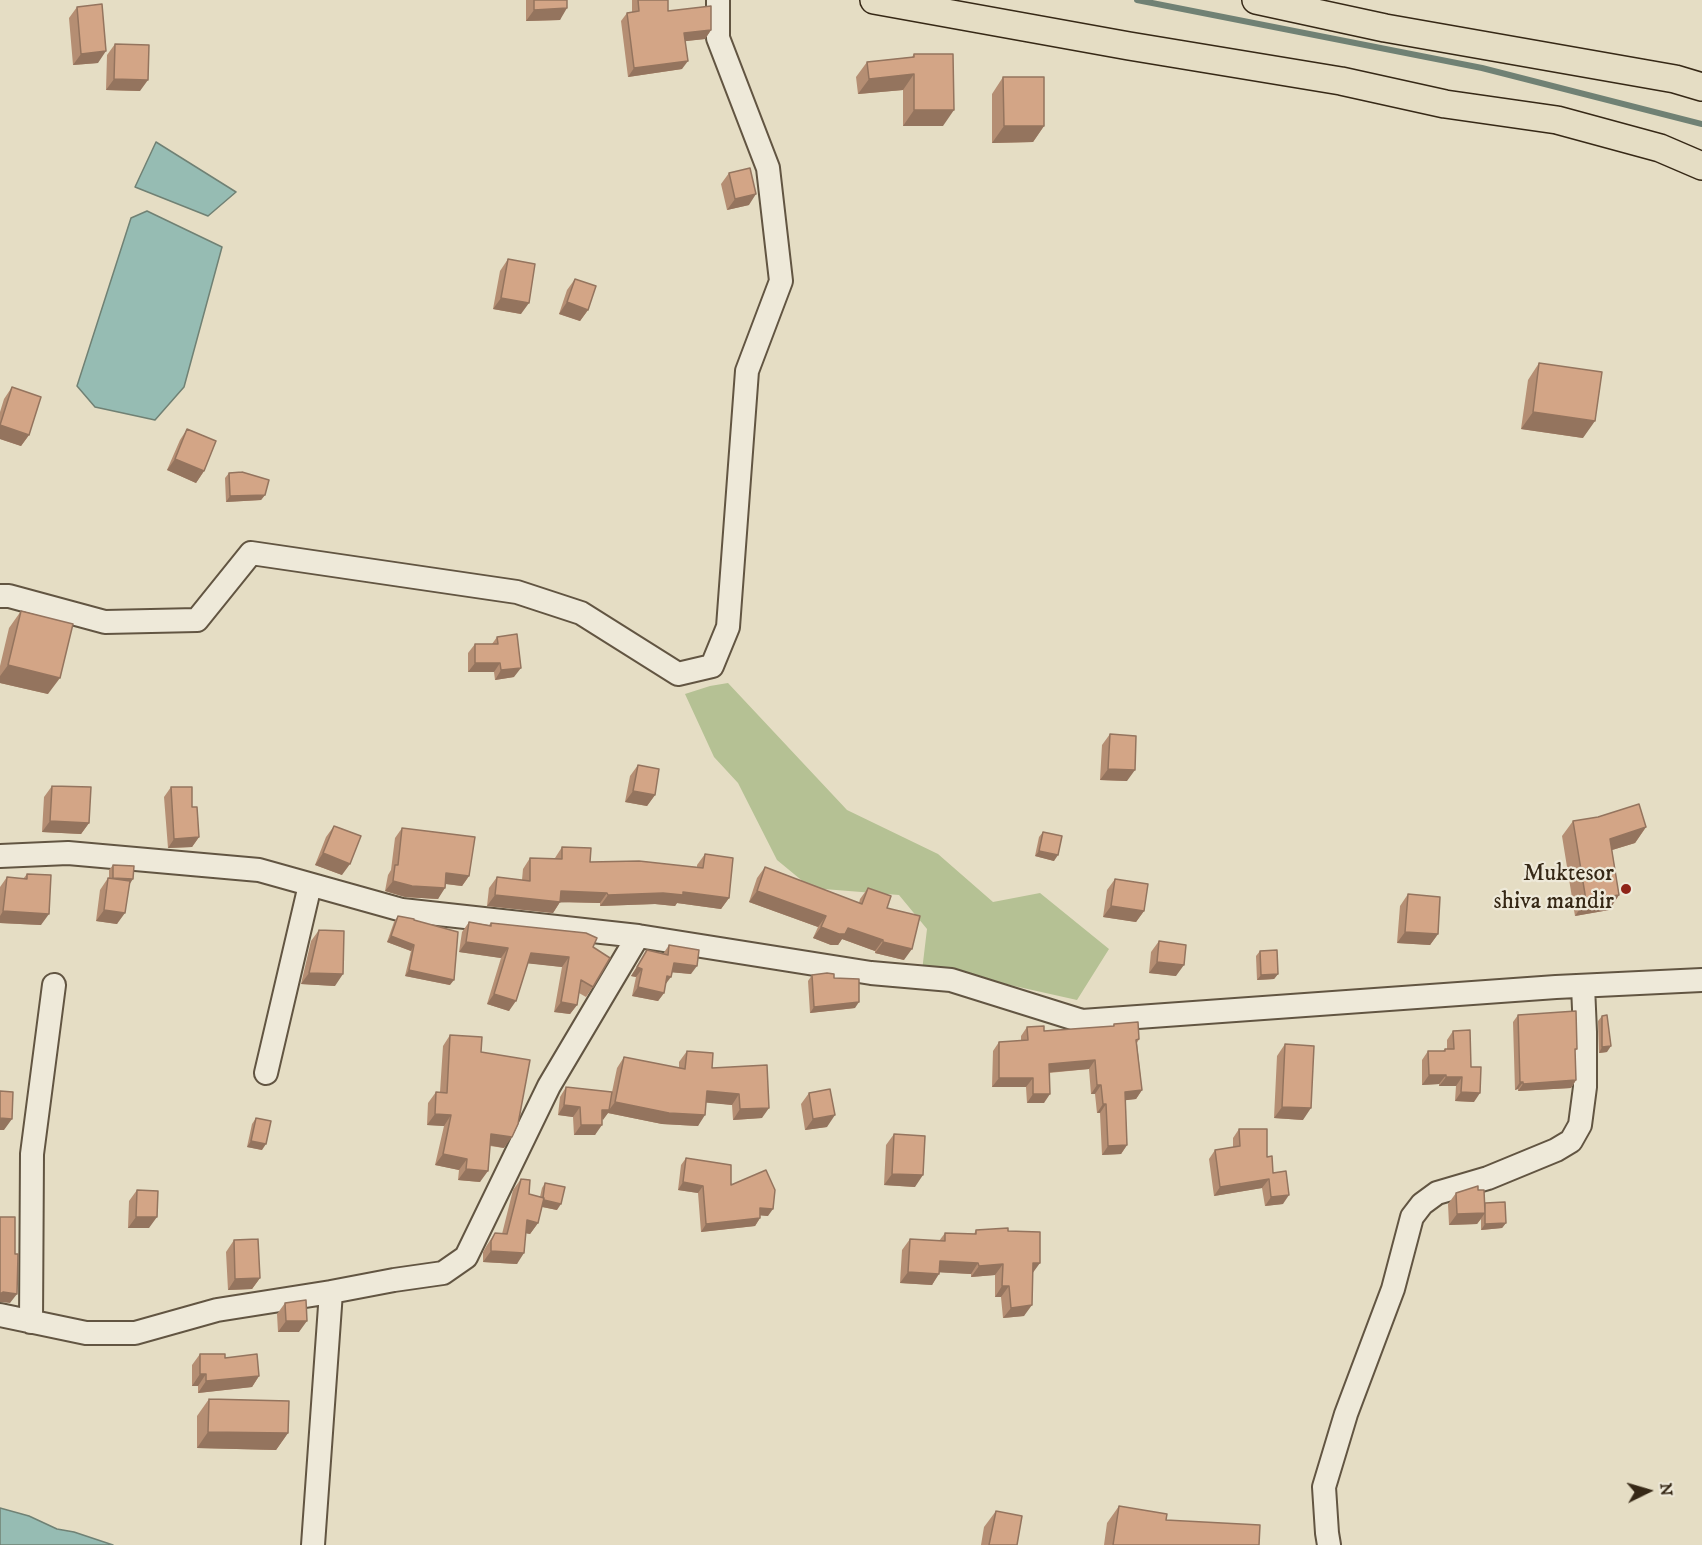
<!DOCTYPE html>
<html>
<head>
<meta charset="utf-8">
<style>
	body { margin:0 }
	#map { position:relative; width:1702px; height:1545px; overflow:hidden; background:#e5ddc4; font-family:"IM FELL DW Pica",serif }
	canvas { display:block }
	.north { position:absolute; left:1618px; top:1461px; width:60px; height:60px; -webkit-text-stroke:4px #eee9d9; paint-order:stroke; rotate:85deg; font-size:16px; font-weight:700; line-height:24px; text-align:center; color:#362816 }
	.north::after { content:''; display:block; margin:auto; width:21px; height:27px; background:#362816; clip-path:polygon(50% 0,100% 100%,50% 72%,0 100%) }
</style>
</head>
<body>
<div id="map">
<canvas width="1702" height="1545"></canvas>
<div class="north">N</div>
</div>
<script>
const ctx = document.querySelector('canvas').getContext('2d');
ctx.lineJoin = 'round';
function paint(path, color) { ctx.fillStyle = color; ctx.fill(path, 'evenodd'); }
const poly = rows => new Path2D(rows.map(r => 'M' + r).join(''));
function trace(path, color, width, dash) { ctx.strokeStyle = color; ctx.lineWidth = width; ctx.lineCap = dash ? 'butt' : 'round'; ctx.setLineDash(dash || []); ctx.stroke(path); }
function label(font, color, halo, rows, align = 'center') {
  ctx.font = font + ' "IM FELL DW Pica",serif'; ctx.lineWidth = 4.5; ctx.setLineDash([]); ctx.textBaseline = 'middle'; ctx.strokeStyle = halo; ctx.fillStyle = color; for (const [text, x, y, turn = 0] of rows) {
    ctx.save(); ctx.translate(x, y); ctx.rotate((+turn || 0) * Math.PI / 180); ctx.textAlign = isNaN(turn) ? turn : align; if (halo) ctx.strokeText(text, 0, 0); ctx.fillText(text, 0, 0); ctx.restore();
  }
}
paint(poly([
	[728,683,847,810,938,854,993,902,1040,893,1109,949,1077,1000,992,981,922,971,927,929,899,895,811,888,777,860,738,783,714,757,685,694,710,686]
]), '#b5c194');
const water = poly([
	[156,142,236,192,208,216,135,187,156,142],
	[147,211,222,247,184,387,155,420,95,407,77,386,131,218,147,211],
	[0,1508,29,1516,57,1529,74,1532,113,1545,0,1545,0,1508]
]);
paint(water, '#96bcb3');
trace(water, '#708174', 1.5);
trace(poly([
	[1137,0,1482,68,1702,124]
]), '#708174', 6);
const minor = poly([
	[0,596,9,596,105,622,197,620,251,553,517,592,581,613,678,674,712,666,728,627,747,371,781,281,768,168,718,38,718,0],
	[0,856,68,853,259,870,402,910,638,936],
	[266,1073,310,885],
	[0,1315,86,1333,135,1333,217,1310,331,1292],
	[31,1322,32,1154,54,985],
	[313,1545,331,1292,394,1280,443,1273,466,1257,549,1086,638,936,871,973,951,980,1082,1021,1556,987,1702,980],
	[1329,1545,1327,1533,1324,1487,1346,1414,1393,1289,1412,1217,1422,1204,1437,1193,1488,1178,1556,1150,1571,1141,1580,1125,1585,1087,1585,1032,1583,986]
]);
const major = poly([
	[874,0,1129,46,1341,81,1445,104,1557,120,1660,148,1702,166],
	[1256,0,1385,28,1675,79,1702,87]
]);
trace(minor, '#625542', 26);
trace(major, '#362816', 30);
trace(minor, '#eee9d9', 22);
trace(major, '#e5ddc4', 27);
paint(poly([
	[526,0,567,0,560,20,526,21],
	[632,0,668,0,668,11,711,30,705,39,685,41,682,69,628,77,621,21,627,13,632,12],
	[77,7,98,63,73,65,69,18],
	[115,44,140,91,106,90,107,55],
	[914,54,943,126,903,126,903,90,858,94,856,77,867,62,912,57],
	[1003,77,1044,126,1033,142,992,143,992,94],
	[729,173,749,205,727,210,721,184],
	[508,259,521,314,493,309,500,271],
	[575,279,588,310,580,321,559,314,567,290],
	[1539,363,1583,438,1521,429,1528,380],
	[12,387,29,435,21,446,0,439,0,412,4,399],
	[187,429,204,471,196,483,167,470,180,440],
	[229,473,265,495,261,500,226,502,225,478],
	[21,611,48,694,0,683,0,666,9,628],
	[497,637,514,677,495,680,494,672,468,672,468,653,475,644,492,644],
	[1110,734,1127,781,1100,780,1102,745],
	[638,765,655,795,647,806,625,802,630,776],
	[52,786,89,823,81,834,42,832,44,797],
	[171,787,192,807,199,837,192,847,168,848,164,797],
	[1573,821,1646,827,1635,843,1612,850,1619,895,1609,910,1575,916,1562,836],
	[334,826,342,875,315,865,326,837],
	[402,828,469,876,462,886,445,884,438,899,405,897,385,891,388,875,391,870,395,838],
	[1043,832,1054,861,1035,856,1039,837],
	[562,847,590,862,697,867,697,865,705,854,729,898,721,909,677,903,675,906,655,904,600,906,600,903,560,902,553,913,487,906,489,888,497,877,522,880,523,869,530,858,555,858],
	[113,865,129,885,117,924,96,921,100,890,108,878,109,879,109,870],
	[765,867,859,903,860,899,868,888,887,908,904,960,875,953,875,951,842,939,838,945,831,945,813,938,818,927,749,902,757,878],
	[27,874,41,925,0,923,0,887,7,877,23,879],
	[1115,879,1144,911,1136,922,1103,917,1107,890],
	[1408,894,1438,934,1430,945,1397,943,1400,906],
	[398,916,414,920,450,985,405,976,411,951,387,942,394,922],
	[469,922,489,925,491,923,593,947,593,987,586,997,579,993,577,1005,570,1014,554,1012,562,967,528,963,509,1011,487,1004,501,958,459,952,462,932],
	[319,930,335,986,301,984,311,941],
	[1159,941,1176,976,1149,973,1151,952],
	[669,945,691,974,672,972,665,985,664,993,658,1001,632,996,636,977,631,976,647,950,663,954],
	[1260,951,1278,974,1274,979,1257,980,1256,956],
	[812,975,834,978,855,1008,810,1013,808,981],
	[1518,1015,1577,1049,1575,1051,1576,1080,1571,1088,1518,1091,1518,1089,1515,1090,1513,1022],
	[1602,1016,1607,1052,1599,1053,1598,1021],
	[1114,1024,1139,1039,1137,1043,1142,1090,1136,1099,1125,1100,1127,1145,1121,1154,1102,1155,1100,1113,1097,1113,1095,1094,1091,1094,1089,1069,1049,1073,1044,1103,1027,1103,1026,1087,992,1087,993,1051,999,1042,1021,1041,1021,1036,1027,1027,1044,1031,1113,1026],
	[1453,1031,1471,1067,1474,1102,1455,1101,1456,1086,1439,1086,1439,1084,1422,1085,1422,1060,1428,1051,1443,1051,1445,1049,1447,1049,1447,1040],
	[450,1035,481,1052,504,1148,490,1146,480,1182,458,1180,459,1170,435,1165,444,1126,427,1125,428,1103,436,1092,440,1092,443,1046],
	[1285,1044,1303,1120,1274,1118,1277,1056],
	[687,1051,712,1068,767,1065,762,1118,733,1120,732,1105,706,1102,698,1126,662,1124,608,1113,602,1120,595,1135,574,1135,573,1117,558,1115,560,1097,566,1087,612,1092,617,1068,624,1057,679,1068,679,1062],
	[809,1093,827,1127,805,1130,801,1104],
	[256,1118,262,1150,247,1147,252,1124],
	[1239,1129,1267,1157,1283,1204,1265,1206,1262,1188,1214,1196,1209,1159,1215,1150,1233,1147,1233,1138],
	[894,1134,915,1187,884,1185,886,1145],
	[686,1158,731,1185,768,1216,760,1215,760,1218,755,1226,701,1232,698,1193,678,1190,681,1165],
	[521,1179,529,1194,540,1197,542,1188,545,1183,557,1210,542,1207,538,1223,530,1234,526,1233,517,1264,483,1262,483,1252,487,1245,495,1233,502,1234,513,1190],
	[137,1190,149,1228,128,1228,129,1201],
	[1478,1190,1485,1203,1506,1223,1502,1228,1481,1230,1481,1219,1477,1224,1449,1225,1448,1204,1456,1193],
	[976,1230,1008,1231,1033,1273,1024,1316,1003,1318,1001,1297,995,1297,995,1275,971,1277,971,1274,939,1272,932,1285,900,1283,902,1250,910,1239,939,1241,945,1233,974,1234],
	[234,1240,260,1278,252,1289,228,1290,226,1252],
	[285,1303,299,1332,278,1332,277,1314],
	[200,1354,225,1358,259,1376,252,1387,198,1393,198,1386,192,1386,192,1365],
	[209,1399,288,1433,276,1450,197,1448,197,1416],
	[1119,1506,1166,1520,1259,1545,1104,1545,1107,1523],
	[996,1511,1017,1545,981,1545,984,1527]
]), '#b58e73');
paint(poly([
	[567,8,560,20,526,21,534,10],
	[711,30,705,39,678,42,684,33],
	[106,51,98,63,73,65,81,54],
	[688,61,682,69,628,77,634,68],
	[914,74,903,90,858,94,869,79],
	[114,79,148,80,140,91,106,90],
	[914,110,954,110,943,126,903,126],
	[1004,126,1044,126,1033,142,992,143],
	[756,194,749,205,727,210,735,199],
	[501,298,529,303,521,314,493,309],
	[567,302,588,310,580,321,559,314],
	[1533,412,1595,421,1583,438,1521,429],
	[0,425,29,435,21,446,0,439],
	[175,459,204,471,196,483,167,470],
	[265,495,261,500,226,502,230,496],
	[475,663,500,663,494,672,468,672],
	[8,665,60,678,48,694,0,683,0,676],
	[521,668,514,677,495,680,501,670],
	[1108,769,1135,770,1127,781,1100,780],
	[633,791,655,795,647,806,625,802],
	[50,821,89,823,81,834,42,832],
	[1646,827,1635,843,1599,854,1610,839],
	[199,837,192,847,168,848,174,839],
	[1039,851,1058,855,1054,861,1035,856],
	[323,853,350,864,342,875,315,865],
	[446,873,469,876,462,886,439,883],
	[113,878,133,879,129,885,109,884],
	[393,881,445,888,438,899,405,897,385,891],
	[561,891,607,893,600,903,559,902,560,902,553,913,487,906,495,895],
	[757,891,826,916,818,927,749,902],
	[683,892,729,898,721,909,677,903,675,906,655,904,600,906,608,895],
	[1619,895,1609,910,1575,916,1586,900],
	[1111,906,1144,911,1136,922,1103,917],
	[104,910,125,913,117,924,96,921],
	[3,911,49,914,41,925,0,923,0,916],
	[821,927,848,928,883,940,875,951,842,939,838,945,831,945,813,938],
	[1405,932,1438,934,1430,945,1397,943],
	[391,936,414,945,411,951,387,942],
	[466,942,508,948,501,958,459,952],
	[883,942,912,949,904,960,875,953],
	[531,953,569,957,562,967,524,963],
	[1157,962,1184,965,1176,976,1149,973],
	[674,963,697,966,691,974,668,972],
	[637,967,642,969,636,977,631,976],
	[409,970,454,980,450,985,405,976],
	[309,973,343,974,335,986,301,984],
	[1278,974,1274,979,1257,980,1261,975],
	[667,976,671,977,665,985],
	[638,987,664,993,658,1001,632,996],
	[494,994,516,1001,509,1011,487,1004],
	[561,1002,577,1005,570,1014,554,1012],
	[859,1002,855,1008,810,1013,814,1007],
	[1611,1046,1607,1052,1599,1053,1602,1047],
	[1095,1060,1089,1069,1042,1073,1049,1064],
	[1429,1075,1446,1075,1439,1084,1422,1085],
	[1446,1077,1462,1077,1456,1086,1439,1086],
	[999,1078,1033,1078,1026,1087,992,1087],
	[1576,1080,1571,1088,1518,1091,1523,1084],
	[1520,1082,1523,1082,1518,1089,1515,1090],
	[1097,1085,1101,1085,1095,1094,1091,1094],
	[1142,1090,1136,1099,1119,1101,1125,1092],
	[707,1091,739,1094,732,1105,699,1102],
	[1461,1092,1480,1093,1474,1102,1455,1101],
	[1033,1094,1050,1094,1044,1103,1027,1103],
	[615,1102,705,1115,698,1126,662,1124,608,1113,603,1120,602,1110,609,1110],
	[1103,1104,1106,1104,1100,1113,1097,1113],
	[564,1105,580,1107,573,1117,558,1115],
	[1282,1107,1311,1108,1303,1120,1274,1118],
	[769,1108,762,1118,733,1120,740,1109],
	[435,1114,451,1115,444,1126,427,1125],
	[835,1115,827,1127,805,1130,813,1119],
	[0,1118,12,1119,4,1130,0,1130],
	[581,1125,602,1125,595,1135,574,1135],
	[491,1134,512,1137,504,1148,483,1144],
	[251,1141,266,1144,262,1150,247,1147],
	[1127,1145,1121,1154,1102,1155,1108,1146],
	[443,1154,467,1159,459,1170,435,1165],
	[466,1169,488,1171,480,1182,458,1180],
	[892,1174,923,1175,915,1187,884,1185],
	[1269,1179,1262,1188,1214,1196,1220,1187],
	[683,1182,703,1186,698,1193,678,1190],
	[1289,1195,1283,1204,1265,1206,1271,1197],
	[542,1200,561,1204,557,1210,538,1206],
	[760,1208,773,1209,768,1216,755,1215],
	[1485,1213,1477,1224,1449,1225,1457,1214],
	[136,1217,157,1217,149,1228,128,1228],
	[760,1218,755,1226,701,1232,706,1224],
	[527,1220,538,1223,530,1234,519,1232],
	[1506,1223,1502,1228,1481,1230,1485,1224],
	[491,1251,524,1253,517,1264,483,1262],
	[940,1261,978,1263,971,1274,933,1272],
	[1033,1263,1040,1263,1032,1274],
	[1003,1264,995,1275,971,1277,979,1266],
	[908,1272,939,1274,932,1285,900,1283],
	[260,1278,252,1289,228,1290,235,1279],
	[1002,1286,1009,1286,1001,1297,995,1297],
	[3,1292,17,1294,10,1303,0,1302,0,1294],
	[1032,1305,1024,1316,1003,1318,1011,1308],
	[286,1321,307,1321,299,1332,278,1332],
	[200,1374,206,1374,198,1386,192,1386],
	[259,1376,252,1387,198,1393,206,1381],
	[208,1432,288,1433,276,1450,197,1448]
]), '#94745e');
const building = poly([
	[534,0,567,0,567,8,534,10,534,0],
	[638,0,668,0,668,11,711,6,711,30,684,33,688,61,634,68,627,13,639,11,638,0],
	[102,4,106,51,81,54,77,7,102,4],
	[115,44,149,45,148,80,114,79,115,44],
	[914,54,953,54,954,110,914,110,914,74,869,79,867,62,914,57,914,54],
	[1003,77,1044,77,1044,126,1004,126,1003,77],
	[750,168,756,194,735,199,729,173,750,168],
	[508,259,535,264,529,303,501,298,508,259],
	[575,279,596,286,588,310,567,302,575,279],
	[1539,363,1602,372,1595,421,1533,412,1539,363],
	[12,387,41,397,29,435,0,425,12,387],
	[187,429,216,441,204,471,175,459,187,429],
	[242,472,269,480,265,495,230,496,229,473,242,472],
	[21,611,73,624,60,678,8,665,21,611],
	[517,634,521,668,501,670,500,663,475,663,475,644,498,644,497,637,517,634],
	[1110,734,1136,736,1135,770,1108,769,1110,734],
	[638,765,659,769,655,795,633,791,638,765],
	[52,786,91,787,89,823,50,821,52,786],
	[171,787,192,787,192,807,197,807,199,837,174,839,171,787],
	[1639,804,1646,827,1610,839,1619,895,1586,900,1573,821,1598,817,1639,804],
	[334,826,361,836,350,864,323,853,334,826],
	[402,828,475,837,469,876,446,873,445,888,412,886,393,881,395,865,398,865,402,828],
	[1043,832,1062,836,1058,855,1039,851,1043,832],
	[562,847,591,848,590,862,639,861,703,868,705,854,733,858,729,898,683,892,683,895,663,893,608,895,607,893,561,891,560,902,495,895,497,877,530,881,530,858,562,859,562,847],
	[113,865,134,866,133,879,113,878,113,865],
	[765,867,862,904,868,888,891,896,887,908,920,916,912,949,883,942,883,940,848,928,845,934,839,934,821,927,826,916,757,891,765,867],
	[27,874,51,875,49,914,3,911,7,877,27,879,27,874],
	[108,878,130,881,125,913,104,910,108,878],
	[1115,879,1148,884,1144,911,1111,906,1115,879],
	[1408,894,1440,897,1438,934,1405,932,1408,894],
	[398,916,414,919,414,920,458,932,454,980,409,970,414,945,391,936,398,916],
	[469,922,491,926,491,923,586,933,597,938,593,947,610,958,593,987,581,980,577,1005,561,1002,569,957,531,953,516,1001,494,994,508,948,466,942,469,922],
	[319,930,344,931,343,974,309,973,319,930],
	[1159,941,1186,945,1184,965,1157,962,1159,941],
	[669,945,699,950,697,966,674,963,671,977,667,976,664,993,638,987,642,969,637,967,647,950,668,955,669,945],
	[1277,950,1278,974,1261,975,1260,951,1277,950],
	[827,973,834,974,834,978,859,979,859,1002,814,1007,812,975,827,973],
	[1576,1011,1577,1049,1575,1049,1576,1080,1523,1084,1523,1082,1520,1082,1518,1015,1576,1011],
	[1607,1015,1611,1046,1602,1047,1602,1016,1607,1015],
	[1138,1022,1139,1039,1136,1040,1142,1090,1125,1092,1127,1145,1108,1146,1106,1104,1103,1104,1101,1085,1097,1085,1095,1060,1049,1064,1050,1094,1033,1094,1033,1078,999,1078,999,1042,1028,1040,1027,1027,1044,1026,1044,1031,1114,1026,1114,1024,1138,1022],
	[1470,1030,1471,1067,1481,1067,1480,1093,1461,1092,1462,1077,1446,1077,1446,1075,1429,1075,1428,1051,1445,1051,1445,1049,1454,1049,1453,1031,1470,1030],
	[450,1035,482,1037,481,1052,530,1060,518,1124,512,1137,491,1134,488,1171,466,1169,467,1159,443,1154,451,1115,435,1114,436,1092,447,1093,450,1035],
	[1285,1044,1314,1046,1311,1108,1282,1107,1285,1044],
	[687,1051,713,1053,712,1068,767,1065,769,1108,740,1109,739,1094,707,1091,705,1115,669,1113,615,1102,624,1057,685,1069,687,1051],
	[566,1087,612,1092,609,1110,602,1110,602,1125,581,1125,580,1107,564,1105,566,1087],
	[830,1089,835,1115,813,1119,809,1093,830,1089],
	[0,1091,13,1092,12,1119,0,1118,0,1091],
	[256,1118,271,1121,266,1144,251,1141,256,1118],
	[1239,1129,1267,1129,1267,1157,1272,1156,1273,1173,1286,1171,1289,1195,1271,1197,1269,1179,1220,1187,1215,1150,1240,1146,1239,1129],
	[894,1134,925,1136,923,1175,892,1174,894,1134],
	[686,1158,731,1165,731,1185,766,1170,775,1190,773,1209,760,1208,760,1218,706,1224,703,1186,683,1182,686,1158],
	[521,1179,530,1180,529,1194,544,1198,538,1223,527,1220,524,1253,491,1251,491,1241,495,1233,507,1234,521,1179],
	[545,1183,565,1187,561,1204,544,1200,544,1198,543,1198,545,1183],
	[1478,1186,1478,1190,1484,1190,1485,1213,1457,1214,1456,1193,1478,1186],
	[137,1190,158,1191,157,1217,136,1217,137,1190],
	[1505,1202,1506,1223,1485,1224,1485,1203,1505,1202],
	[0,1217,15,1217,15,1254,18,1254,17,1294,3,1292,0,1294,0,1217],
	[1008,1228,1008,1231,1040,1232,1040,1263,1033,1263,1032,1305,1011,1308,1009,1286,1002,1286,1003,1264,979,1266,978,1263,940,1261,939,1274,908,1272,910,1239,945,1241,945,1233,976,1234,976,1230,1008,1228],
	[258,1239,260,1278,235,1279,234,1240,258,1239],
	[306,1300,307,1321,286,1321,285,1303,306,1300],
	[200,1354,225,1354,225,1358,257,1354,259,1376,206,1381,206,1374,200,1374,200,1354],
	[209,1399,289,1401,288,1433,208,1432,209,1399],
	[1119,1506,1167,1514,1166,1520,1260,1525,1259,1545,1113,1545,1119,1506],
	[996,1511,1022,1516,1017,1545,989,1545,996,1511]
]);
paint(building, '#d3a586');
trace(building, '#94745e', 1.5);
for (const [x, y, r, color] of [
	[1626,889,6,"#8f2418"]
]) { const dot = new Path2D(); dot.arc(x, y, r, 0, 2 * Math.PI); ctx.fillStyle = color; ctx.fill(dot); trace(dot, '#eee9d9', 2); }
label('24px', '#362816', '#eee9d9', [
	["Muktesor",1614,875],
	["shiva mandir",1614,903]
], 'right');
</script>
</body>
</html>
